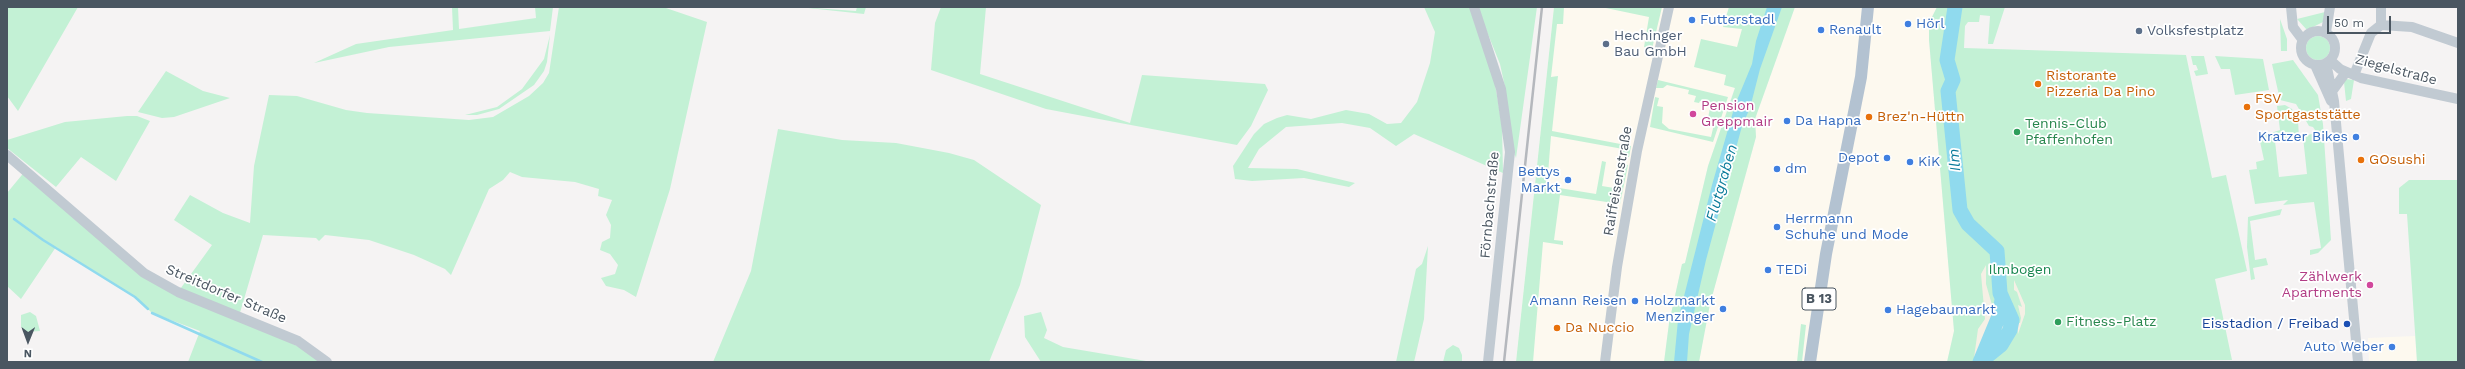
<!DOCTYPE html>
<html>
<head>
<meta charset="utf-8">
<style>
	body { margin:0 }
	#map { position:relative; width:2465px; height:369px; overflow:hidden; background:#f5f3f3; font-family:"Work Sans",sans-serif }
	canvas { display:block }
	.frame { position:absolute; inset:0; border:8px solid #4a5661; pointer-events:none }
	.north { position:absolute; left:8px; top:321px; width:40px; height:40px; -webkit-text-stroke:3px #fff; paint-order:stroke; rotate:181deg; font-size:11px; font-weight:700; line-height:16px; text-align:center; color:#4a5661 }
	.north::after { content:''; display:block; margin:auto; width:14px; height:18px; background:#4a5661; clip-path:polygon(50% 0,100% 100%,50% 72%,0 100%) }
	.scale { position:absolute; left:2327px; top:16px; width:64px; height:18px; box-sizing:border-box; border:2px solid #4a5661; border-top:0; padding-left:5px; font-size:12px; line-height:14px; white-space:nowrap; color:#4a5661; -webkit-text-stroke:3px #fff; paint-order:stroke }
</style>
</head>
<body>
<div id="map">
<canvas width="2465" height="369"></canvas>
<div class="frame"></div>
<div class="north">N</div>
<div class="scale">50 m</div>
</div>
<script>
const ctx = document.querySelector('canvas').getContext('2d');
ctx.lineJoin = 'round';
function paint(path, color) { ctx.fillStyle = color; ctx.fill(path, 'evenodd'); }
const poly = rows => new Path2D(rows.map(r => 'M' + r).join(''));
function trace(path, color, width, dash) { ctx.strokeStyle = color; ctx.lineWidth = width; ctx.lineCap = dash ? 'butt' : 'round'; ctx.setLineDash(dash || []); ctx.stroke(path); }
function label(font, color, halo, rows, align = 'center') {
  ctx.font = font + ' "Work Sans",sans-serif'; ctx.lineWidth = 3.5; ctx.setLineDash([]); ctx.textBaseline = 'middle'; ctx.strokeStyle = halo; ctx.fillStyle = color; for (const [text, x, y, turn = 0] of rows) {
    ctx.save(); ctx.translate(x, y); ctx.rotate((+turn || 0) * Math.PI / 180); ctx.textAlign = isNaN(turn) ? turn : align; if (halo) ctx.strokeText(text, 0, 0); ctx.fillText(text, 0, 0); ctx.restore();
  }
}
paint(poly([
	[1554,7,1762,7,1708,166,1685,263,1682,264,1669,323,1664,362,1516,362],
	[1795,7,1937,7,1929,23,1929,40,1954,331,1947,362,1699,362,1710,304,1756,137,1755,119],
	[2415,336,2417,362,2369,362,2368,338]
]), '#fdf9ef');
paint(poly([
	[7,7,78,7,18,111,7,96],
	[452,7,458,7,459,29,536,18,535,7,553,7,550,31,389,47,314,63,356,44,453,30],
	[559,7,663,7,707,22,670,189,636,297,624,290,606,286,601,278,615,274,618,265,610,254,600,250,602,242,610,238,611,225,606,215,612,200,598,196,599,189,575,182,522,177,510,172,503,180,489,189,451,275,445,269,414,255,369,240,325,235,319,241,316,238,263,235,239,316,328,362,188,362,200,331,152,313,135,297,56,247,21,299,7,286,7,193,26,170,122,254,178,292,212,245,174,220,190,195,223,213,250,223,254,166,269,95,297,96,346,110,367,113,469,120,493,117,529,96,543,83,549,73],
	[799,7,856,11,857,7,866,7,864,14],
	[941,7,986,7,980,74,1130,123,1142,75,1265,84,1268,90,1251,126,1237,145,1046,109,931,70,935,23],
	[1424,7,1470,7,1495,84,1502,125,1503,173,1414,134,1396,146,1370,128,1342,123,1286,127,1259,149,1248,168,1297,169,1355,183,1349,187,1304,178,1252,181,1235,179,1233,166,1254,134,1264,124,1277,118,1287,115,1311,119,1346,110,1369,114,1387,124,1401,123,1417,102,1430,63,1435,32],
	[1477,7,1537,7,1516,158,1513,149,1505,87,1500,64],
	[1554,7,1564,7,1563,24,1557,24,1551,77,1558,76,1552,131,1631,146,1629,157,1622,156,1623,149,1551,136,1547,186,1596,194,1602,161,1606,162,1602,186,1620,189,1624,164,1628,165,1620,204,1560,195,1554,240,1563,241,1563,245,1543,242,1533,362,1516,362],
	[1601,7,1662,7,1652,49,1644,47,1649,17],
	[1729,7,1795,7,1755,119,1756,137,1710,304,1699,362,1664,362,1669,323,1682,264,1685,263,1708,166,1735,88,1724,85,1726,75,1694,67,1701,39,1737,47,1742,29,1723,27],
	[1937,7,2005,7,1993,44,1988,44,1990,16,1980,15,1979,22,1968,22,1965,26,1964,48,2186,55,2212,178,2226,175,2247,271,2215,279,2232,360,1947,362,1954,331,1929,40,1929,23],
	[2325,12,2323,22,2307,30,2297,19],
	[2280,19,2287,39,2287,51,2281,51],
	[550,35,547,62,544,71,534,85,499,109,477,115,465,115,497,107,522,89,544,59],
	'2306 48a12 12 0 1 1 24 0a12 12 0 1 1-24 0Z',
	[2191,56,2204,56,2208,74,2196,76,2194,71,2198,70,2196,65,2193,65],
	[2215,56,2263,59,2269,90,2235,95,2230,69,2221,69],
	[2293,60,2318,95,2323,124,2331,240,2318,253,2310,255,2310,250,2321,248,2314,202,2283,205,2288,200,2255,204,2249,170,2257,169,2256,162,2264,160,2259,137,2280,130,2277,106,2285,105,2292,109,2298,120,2299,138,2275,141,2279,177,2307,174,2303,137,2314,133,2315,130,2313,127,2309,126,2296,104,2280,100,2272,64],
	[166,71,203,91,230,98,174,117,162,118,138,112],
	[2346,79,2354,80,2351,99,2346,101,2344,82],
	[1658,80,1728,97,1713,142,1650,127,1655,97,1659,98,1657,106,1663,107,1662,123,1669,129,1711,137,1715,120,1708,118,1711,103,1700,101,1699,103,1694,102,1696,96,1688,94,1689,90,1667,85,1663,88,1656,88],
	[127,116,137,116,150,121,116,181,81,157,56,187,7,148,7,140,65,122],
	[778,129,842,140,896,143,949,153,974,160,1041,205,1020,285,989,362,713,362,751,271],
	[2409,180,2458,180,2458,362,2417,362,2407,214,2399,214,2399,188],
	[2282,209,2280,215,2250,221,2255,260,2266,258,2268,265,2253,268,2255,279,2251,280,2247,247,2248,217],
	[1428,246,1424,319,1414,362,1396,362,1416,269,1422,264],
	[30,312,36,316,40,331,25,332,21,327,21,315],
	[1041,312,1047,330,1044,338,1063,347,1152,362,1041,362,1025,337,1024,316],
	[1801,324,1806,325,1802,362,1797,362],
	[1453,345,1459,348,1462,355,1462,362,1443,362,1446,350]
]), '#c3f1d5');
paint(poly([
	[1986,265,1986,284,1992,305,1993,318,1990,322,1990,329,1984,344,1974,358,1978,329,1985,319,1981,274],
	[2014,280,2025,305,2025,314,2018,334,2017,323,2020,323,2021,318,2018,305,2022,307,2017,292,2014,290],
	[2007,320,2004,334,1990,351,1996,333]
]), '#f5f0e5');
paint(poly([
	[1767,7,1782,7,1760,69,1750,108,1742,126,1706,260,1689,334,1687,362,1674,362,1678,320,1712,185,1735,105,1752,64,1756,41]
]), '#90daee');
trace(poly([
	[14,219,43,240,135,297,148,309],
	[152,313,262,362]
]), '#90daee', 2.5);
trace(poly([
	[1955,7,1947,60,1953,80,1948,91,1960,210,1968,224,1997,251,2000,293,2012,320,2010,330,2001,345,1980,362],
	[1980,362,1999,316,2002,300]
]), '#90daee', 15);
trace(poly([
	[1474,7,1501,89,1510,152,1488,362],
	[2291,7,2293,27,2302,39],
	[2381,25,2381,7],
	'2301 48a17 17 0 1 1 34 0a17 17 0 1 1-34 0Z',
	[2326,32,2330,7],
	[2330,60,2340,69,2361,78,2458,99],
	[2326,63,2334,101,2358,362],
	[2315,65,2331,101],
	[2354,75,2371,33,2381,25,2412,27,2458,43],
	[2333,90,2346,72],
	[7,155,144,273,178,292,298,341,327,362],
	[1605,362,1617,267,1637,151,1669,7]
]), '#c1cad2', 10);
trace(poly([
	[1810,362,1826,254,1861,77,1868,7]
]), '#b3c2d1', 12);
trace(poly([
	[1504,362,1542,7]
]), '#b5b8bd', 2.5);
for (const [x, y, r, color] of [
	[1692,20,4,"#3f7fe0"],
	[1908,24,4,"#3f7fe0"],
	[1821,30,4,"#3f7fe0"],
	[2139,31,4,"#5c6f8a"],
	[1606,44,4,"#5c6f8a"],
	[2038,84,4,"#e8710a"],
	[2247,107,4,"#e8710a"],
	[1693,114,4,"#d1479c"],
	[1869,117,4,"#e8710a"],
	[1787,121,4,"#3f7fe0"],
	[2017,132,4,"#2e9e5b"],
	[2356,137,4,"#3f7fe0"],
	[1887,158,4,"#3f7fe0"],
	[2361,160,4,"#e8710a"],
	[1910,162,4,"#3f7fe0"],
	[1777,169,4,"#3f7fe0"],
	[1568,180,4,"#3f7fe0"],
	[1777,227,4,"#3f7fe0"],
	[1768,270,4,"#3f7fe0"],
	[2370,285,4,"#d1479c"],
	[1635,301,4,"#3f7fe0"],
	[1723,309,4,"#3f7fe0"],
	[1888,310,4,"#3f7fe0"],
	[2058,322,4,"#2e9e5b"],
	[2347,324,4,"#1a4fb4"],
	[1557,328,4,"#e8710a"],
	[2392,347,4,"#3f7fe0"]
]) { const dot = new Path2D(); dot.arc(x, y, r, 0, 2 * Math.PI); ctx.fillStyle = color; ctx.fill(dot); trace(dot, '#fff', 1.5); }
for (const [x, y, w] of [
	[1819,299,34]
]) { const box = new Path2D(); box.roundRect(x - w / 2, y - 11, w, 22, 3); ctx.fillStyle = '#fff'; ctx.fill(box); trace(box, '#4a5661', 1); }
label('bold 13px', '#4a5661', null, [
	["B 13",1819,299]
]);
label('14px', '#366cbe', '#fff', [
	["Futterstadl",1700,20],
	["Hörl",1916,24],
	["Renault",1829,30],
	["Da Hapna",1795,121],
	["Kratzer Bikes",2348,137,"right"],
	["Depot",1879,158,"right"],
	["KiK",1918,162],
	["dm",1785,169],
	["Bettys",1560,172,"right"],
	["Markt",1560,188,"right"],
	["Herrmann",1785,219],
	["Schuhe und Mode",1785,235],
	["TEDi",1776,270],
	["Amann Reisen",1627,301,"right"],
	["Holzmarkt",1715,301,"right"],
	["Menzinger",1715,317,"right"],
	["Hagebaumarkt",1896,310],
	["Auto Weber",2384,347,"right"]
], 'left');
label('14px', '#4e5e75', '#fff', [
	["Volksfestplatz",2147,31],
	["Hechinger",1614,36],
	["Bau GmbH",1614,52]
], 'left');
label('14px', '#4a5661', '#fff', [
	["Ziegelstraße",2396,70,15],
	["Raiffeisenstraße",1618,181,-80],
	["Förnbachstraße",1490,205,-85],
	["Streitdorfer Straße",226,294,23]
]);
label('14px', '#c56008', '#fff', [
	["Ristorante",2046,76],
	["Pizzeria Da Pino",2046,92],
	["FSV",2255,99],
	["Sportgaststätte",2255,115],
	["Brez'n-Hüttn",1877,117],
	["GOsushi",2369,160],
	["Da Nuccio",1565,328]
], 'left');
label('14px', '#b23c85', '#fff', [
	["Pension",1701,106],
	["Greppmair",1701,122],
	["Zählwerk",2362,277,"right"],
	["Apartments",2362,293,"right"]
], 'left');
label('14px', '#27864d', '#fff', [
	["Tennis-Club",2025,124],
	["Pfaffenhofen",2025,140],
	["Fitness-Platz",2066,322]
], 'left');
label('14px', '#17864f', '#fff', [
	["Ilmbogen",2020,270]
]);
label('14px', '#164399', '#fff', [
	["Eisstadion / Freibad",2339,324]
], 'right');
label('italic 15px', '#0c7c9b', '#fff', [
	["Ilm",1955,160,-95],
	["Flutgraben",1722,183,-74]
]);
</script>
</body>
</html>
